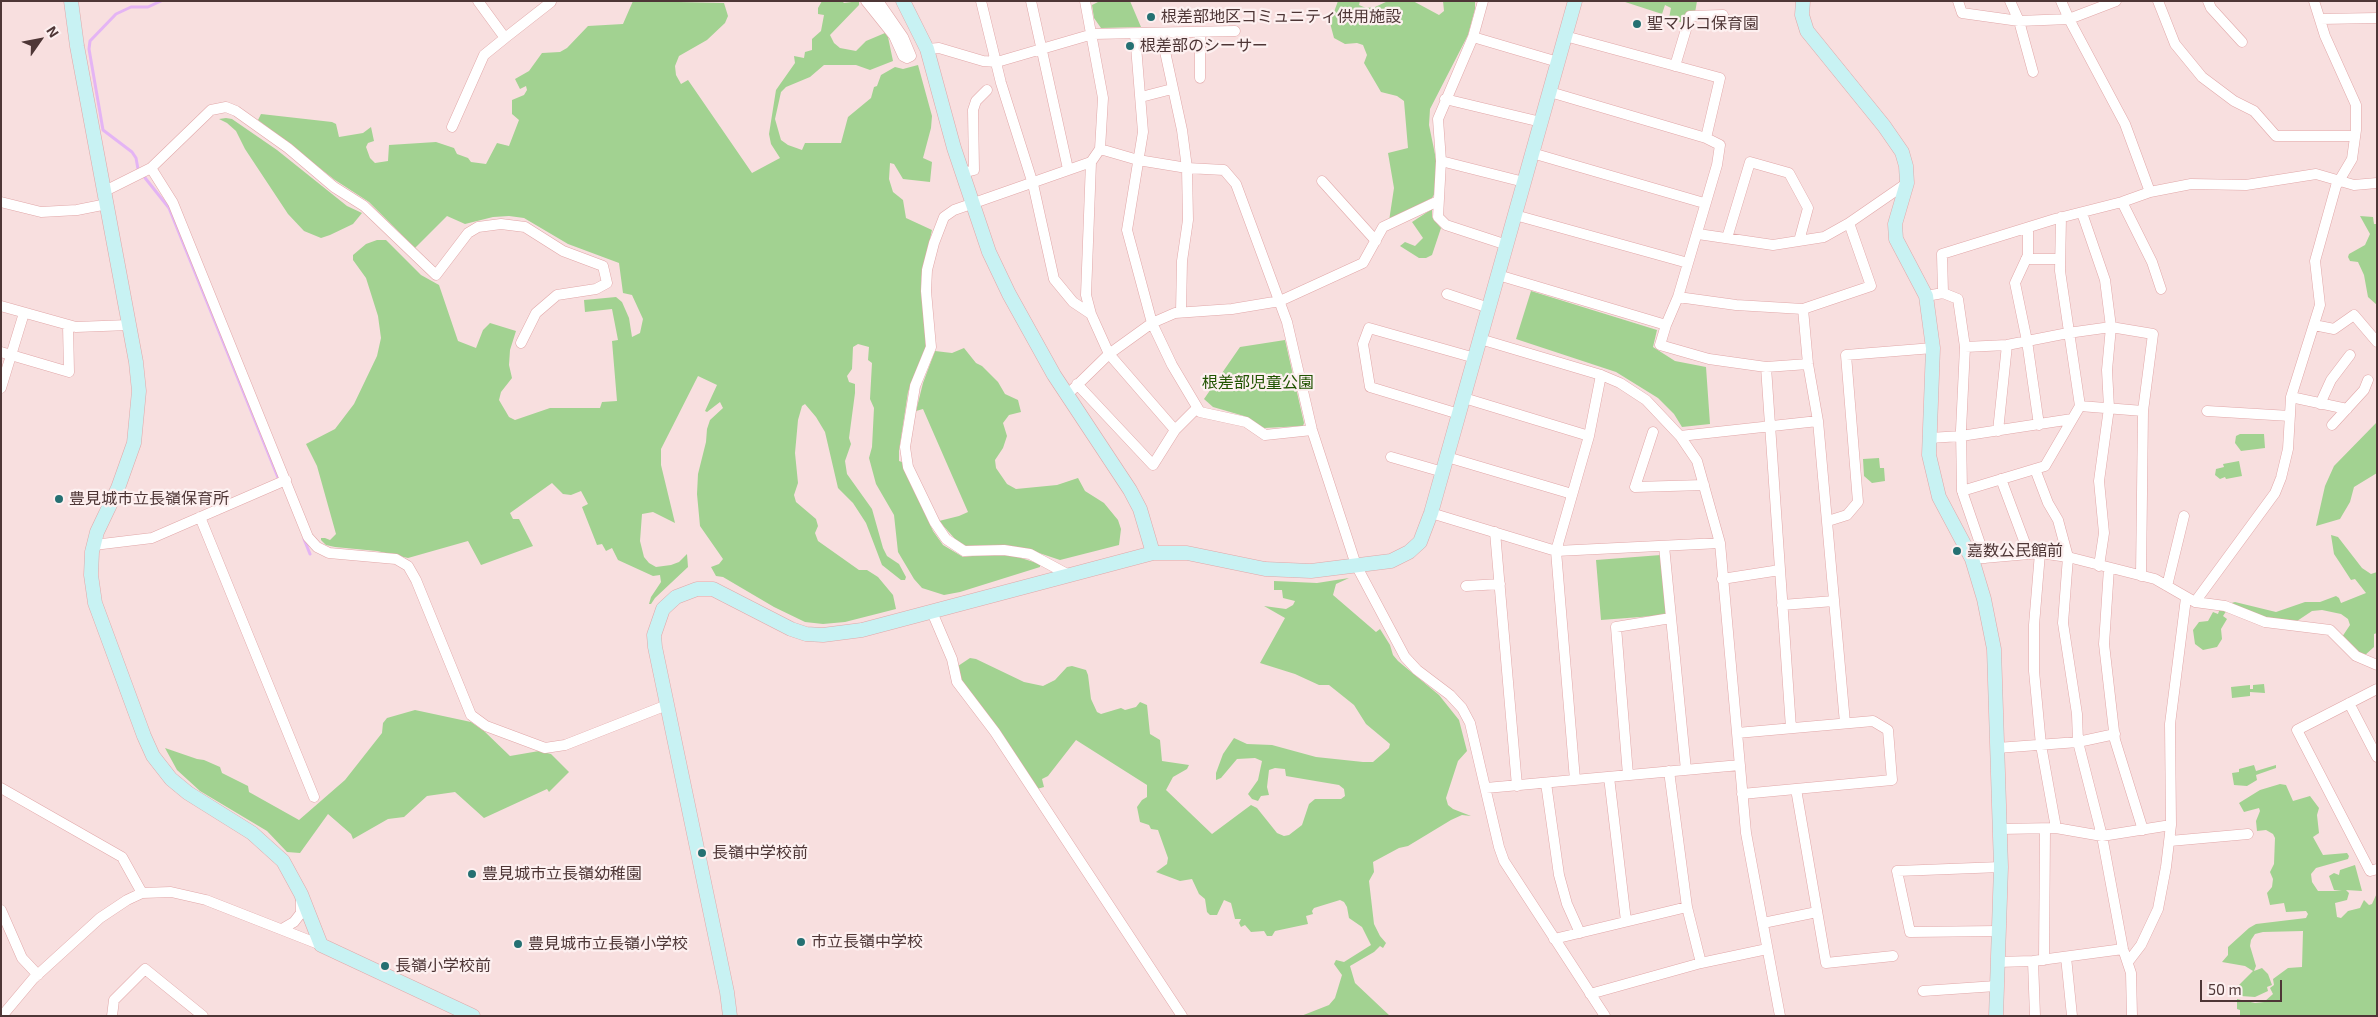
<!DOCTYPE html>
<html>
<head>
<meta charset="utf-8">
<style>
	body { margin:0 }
	#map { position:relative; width:2378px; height:1017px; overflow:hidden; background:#f8dfdf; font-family:"Exo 2",sans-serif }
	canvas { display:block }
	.frame { position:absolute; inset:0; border:2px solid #4e3636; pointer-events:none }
	.north { position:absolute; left:15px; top:15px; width:50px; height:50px; -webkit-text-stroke:4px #fdf0f0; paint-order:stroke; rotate:57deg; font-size:14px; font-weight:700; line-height:20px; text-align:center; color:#4e3636 }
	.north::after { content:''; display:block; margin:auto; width:18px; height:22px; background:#4e3636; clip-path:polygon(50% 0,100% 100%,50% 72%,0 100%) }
	.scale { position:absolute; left:2200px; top:980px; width:82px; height:22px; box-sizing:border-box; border:2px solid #4e3636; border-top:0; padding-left:6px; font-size:15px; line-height:18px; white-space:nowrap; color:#4e3636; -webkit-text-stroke:4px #fdf0f0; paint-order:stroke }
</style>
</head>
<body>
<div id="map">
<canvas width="2378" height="1017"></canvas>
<div class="frame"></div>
<div class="north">N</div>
<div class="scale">50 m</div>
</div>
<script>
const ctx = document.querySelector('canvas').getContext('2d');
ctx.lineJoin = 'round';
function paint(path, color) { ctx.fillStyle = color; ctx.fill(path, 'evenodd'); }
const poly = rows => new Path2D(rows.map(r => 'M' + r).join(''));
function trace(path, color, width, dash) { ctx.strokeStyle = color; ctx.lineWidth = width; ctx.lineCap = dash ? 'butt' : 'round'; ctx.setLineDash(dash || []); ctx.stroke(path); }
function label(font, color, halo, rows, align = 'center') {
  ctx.font = font + ' "Exo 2","Noto Sans JP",sans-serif'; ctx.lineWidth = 4.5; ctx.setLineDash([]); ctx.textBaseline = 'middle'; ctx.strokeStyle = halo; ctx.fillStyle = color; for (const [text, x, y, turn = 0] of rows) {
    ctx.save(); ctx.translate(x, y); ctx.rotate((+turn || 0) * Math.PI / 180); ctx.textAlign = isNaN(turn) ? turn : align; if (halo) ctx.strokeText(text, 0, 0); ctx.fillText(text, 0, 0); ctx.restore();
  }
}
paint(poly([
	[633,1,724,3,728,16,725,23,707,40,679,56,675,66,676,75,681,84,688,80,752,173,780,158,771,144,769,134,776,90,795,63,794,56,804,58,805,52,812,50,812,39,821,31,824,15,818,14,818,8,822,1,842,1,844,3,859,1,859,5,830,35,834,43,840,48,856,51,866,41,885,33,888,37,893,61,870,70,856,65,824,65,810,77,786,87,781,92,775,119,781,140,788,145,802,150,805,143,841,143,848,117,871,98,874,87,877,86,881,75,895,67,903,69,918,65,932,116,931,128,923,158,932,162,930,182,903,179,894,164,890,163,889,179,893,192,903,200,906,218,932,230,921,280,926,347,908,392,899,451,899,461,902,462,933,531,943,545,963,557,1000,553,966,546,956,540,939,521,959,516,968,512,923,409,916,411,923,383,935,351,952,353,964,348,976,363,982,366,998,382,1005,394,1018,400,1021,412,1009,415,1003,423,1007,436,1003,448,995,460,996,468,1007,484,1016,489,1057,485,1078,478,1085,491,1104,503,1118,520,1121,529,1119,545,1060,560,1036,552,1021,558,1040,564,1040,567,960,592,944,595,922,588,914,579,898,552,894,515,876,484,869,458,872,447,874,408,870,399,872,363,868,360,869,347,858,344,853,347,852,369,847,376,849,382,855,384,855,393,849,438,851,444,845,461,847,474,872,509,883,548,887,556,899,564,906,577,905,580,901,580,882,565,866,523,853,503,838,488,825,432,816,417,805,404,802,406,798,420,795,453,798,483,794,495,796,502,816,519,818,526,815,533,818,541,859,570,867,570,878,577,893,595,896,609,845,622,823,624,805,622,774,607,723,577,716,576,711,567,719,564,723,559,700,526,697,494,698,474,706,442,707,429,710,420,723,408,720,402,707,412,705,411,717,385,698,376,661,449,661,465,675,523,653,512,642,514,640,541,644,557,649,563,656,567,671,565,679,562,687,554,688,567,655,598,651,604,649,604,651,597,661,582,660,575,653,576,618,560,612,548,606,551,602,544,597,545,582,507,588,504,581,491,571,495,563,494,552,483,510,513,513,519,519,519,533,546,481,565,468,541,408,558,377,551,335,547,326,545,321,540,321,538,325,538,330,540,336,534,317,466,306,444,335,429,354,404,377,356,381,338,378,316,366,278,353,260,353,255,366,244,377,240,386,240,421,275,439,285,458,341,476,348,483,330,490,323,516,331,510,350,509,365,512,378,501,392,499,400,509,417,515,420,550,408,600,408,602,402,617,401,612,341,618,340,612,309,585,312,584,300,616,297,622,302,629,318,632,337,640,333,643,319,632,295,623,293,619,263,568,244,524,218,509,216,493,217,465,224,447,216,415,248,369,202,335,180,258,120,261,114,332,122,336,124,339,137,363,133,371,127,374,141,368,143,366,147,370,158,375,163,388,161,389,145,436,142,454,148,457,154,468,158,471,162,486,164,497,143,509,146,519,120,512,114,512,100,524,95,527,90,526,86,520,89,515,79,529,71,542,53,560,52,567,48,588,26,623,24],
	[1100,1,1130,1,1141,27,1101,28,1094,18,1092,5],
	[1338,1,1360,1,1359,5,1366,8,1375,7,1388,1,1413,1,1439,15,1444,11,1443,1,1475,1,1475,9,1468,35,1430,109,1429,125,1436,159,1436,191,1432,198,1389,221,1394,188,1388,153,1408,148,1404,101,1397,96,1381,92,1364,63,1367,55,1363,45,1357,43,1345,44,1334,38,1330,23],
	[1622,1,1697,1,1695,13,1686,24,1669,18,1671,8,1665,5,1662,14],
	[226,118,232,119,277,150,347,206,362,213,353,224,330,235,321,238,304,231,288,214,245,149,236,131,227,123,219,119],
	[1432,209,1432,217,1441,228,1432,255,1426,258,1419,258,1400,246,1405,242,1415,246,1423,238,1412,222],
	[2360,216,2373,217,2374,224,2377,224,2377,305,2368,297,2364,275,2358,262,2350,261,2348,257,2349,254,2365,245,2370,234],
	[1531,291,1657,330,1653,347,1675,361,1706,367,1710,424,1682,427,1674,414,1658,398,1616,372,1516,339],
	[1285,340,1304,423,1303,426,1264,428,1244,416,1213,407,1204,399,1240,347],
	[2377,422,2377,473,2354,487,2350,502,2340,519,2316,526,2325,486,2334,466],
	[2240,434,2264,434,2265,448,2241,451,2235,443,2236,436],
	[1879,458,1880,468,1884,468,1885,481,1872,483,1864,476,1863,459],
	[2239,461,2242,476,2226,479,2225,477,2220,479,2215,475,2216,469,2224,467,2223,464],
	[2331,535,2338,537,2362,568,2371,574,2377,572,2377,633,2374,634,2374,647,2364,656,2342,637,2350,625,2348,619,2341,614,2322,610,2312,611,2297,621,2268,618,2228,604,2235,602,2276,612,2305,602,2320,602,2336,596,2339,598,2341,603,2366,593,2355,579,2351,580,2340,563,2334,554],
	[1661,555,1666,615,1601,620,1596,560],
	[1349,578,1336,584,1333,595,1376,632,1380,629,1390,645,1393,655,1398,661,1439,695,1459,720,1467,751,1458,761,1446,798,1448,805,1453,809,1471,816,1462,815,1451,820,1408,846,1399,848,1373,862,1374,872,1369,881,1374,924,1380,936,1386,943,1383,948,1380,946,1374,952,1350,966,1355,983,1390,1016,1301,1016,1329,1005,1335,998,1342,975,1334,964,1336,960,1344,962,1371,945,1362,927,1349,918,1347,907,1344,902,1340,900,1314,908,1312,911,1313,914,1306,916,1308,924,1275,931,1272,936,1267,936,1264,931,1251,932,1245,925,1241,927,1239,923,1241,919,1235,919,1231,903,1224,900,1217,915,1210,915,1207,912,1205,899,1199,894,1192,879,1180,881,1156,872,1167,864,1168,858,1158,830,1151,829,1149,825,1140,822,1137,807,1142,800,1147,797,1147,785,1076,740,1048,776,1042,779,1044,787,1037,789,962,682,958,666,970,658,976,659,1024,682,1043,686,1055,680,1067,667,1072,666,1086,670,1088,675,1091,699,1097,712,1101,714,1121,708,1125,710,1136,707,1140,702,1147,705,1150,734,1160,740,1162,761,1189,765,1187,769,1173,777,1166,790,1212,834,1251,805,1257,808,1277,833,1284,836,1289,835,1302,825,1309,804,1315,799,1341,799,1345,796,1344,789,1339,785,1286,776,1285,769,1275,768,1269,770,1267,787,1269,795,1261,796,1258,801,1252,799,1248,794,1258,780,1262,761,1255,758,1237,759,1221,778,1216,780,1216,773,1223,754,1234,738,1247,744,1272,745,1316,757,1363,762,1373,762,1389,748,1390,744,1366,724,1354,705,1329,685,1319,685,1295,674,1260,663,1285,618,1264,606,1286,609,1293,605,1295,601,1283,598,1282,590,1274,590,1274,581,1317,583],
	[2220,608,2227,610,2223,616,2227,619,2221,629,2222,639,2217,647,2203,650,2195,644,2193,630,2199,622,2208,621,2213,612,2218,614],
	[2264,684,2265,693,2250,692,2250,696,2232,698,2231,687,2250,685,2250,689,2253,689,2253,685],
	[415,710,471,722,484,731,510,756,539,751,551,754,569,772,549,792,547,789,484,818,455,792,427,796,404,817,388,819,353,839,351,834,328,814,300,853,287,852,267,831,200,791,177,770,165,748,197,759,204,760,220,767,222,773,248,786,249,792,299,820,345,780,382,733,383,723,387,718],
	[2254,765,2256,771,2276,765,2276,768,2256,775,2257,780,2247,786,2234,785,2232,773,2239,772,2239,769],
	[2280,784,2286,785,2293,801,2310,796,2319,808,2317,815,2319,833,2313,837,2323,855,2347,853,2349,856,2348,859,2316,868,2311,874,2312,882,2318,891,2342,891,2334,890,2329,876,2334,873,2339,875,2340,870,2355,865,2362,891,2346,890,2349,893,2347,900,2335,903,2337,917,2341,918,2348,911,2360,908,2364,900,2369,905,2372,904,2377,893,2377,1016,2240,1016,2240,1010,2237,1009,2237,999,2255,1003,2264,1002,2273,994,2270,988,2274,985,2273,979,2288,968,2302,967,2303,931,2263,932,2255,934,2251,940,2250,946,2256,966,2254,971,2262,968,2268,974,2272,985,2267,987,2268,991,2255,997,2241,996,2237,987,2253,971,2245,966,2222,962,2228,955,2228,947,2249,928,2256,924,2306,918,2308,914,2306,911,2286,912,2284,903,2270,905,2267,893,2272,887,2273,879,2270,872,2274,864,2275,838,2273,834,2266,830,2257,831,2256,821,2260,811,2259,808,2244,812,2239,803,2260,790]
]), '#a2d291');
trace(poly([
	[161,1,148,7,131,7,116,14,90,41,89,49,103,130,132,152,136,158,138,169,169,208,279,480],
	[304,539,310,554]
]), '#e4b4f4', 3);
const street = poly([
	[866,1,894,36,903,56,907,58,911,56,903,37,878,1],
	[981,1,1001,83,1033,184,1054,279,1073,302,1091,314],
	[1031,1,1068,169],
	[1483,1,1473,37,1438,119,1441,161,1438,217,1446,225,1507,245],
	[1958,1,1962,13,2019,21,2069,19,2125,124,2150,192],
	[2010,1,2019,21,2033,72],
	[2061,1,2069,19,2116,1],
	[2158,1,2175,44,2202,77,2234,101,2254,111,2276,136,2355,136],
	[2208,1,2211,8,2242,42],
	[2320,19,2377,18],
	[1161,33,1182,130,1187,168,1188,220,1182,261,1181,312],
	[1135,34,1143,132,1127,230,1152,323,1172,365,1200,412,1246,422,1265,435,1312,430],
	[1473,37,1558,62],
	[505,38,551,2],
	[927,49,939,48,983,61,997,62,1093,34,1235,31],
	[1675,66,1690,16,1723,15],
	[1200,78,1200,32],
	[1550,92,1706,138],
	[1141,97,1172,89],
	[1445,99,1541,122],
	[452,127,484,55,505,38,478,1],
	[1100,149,1138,160,1187,168,1224,170,1236,184,1287,322,1312,430,1356,565,1405,657,1417,670,1450,695,1462,708,1470,723,1499,847,1504,861,1605,1016],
	[1532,153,1704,203],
	[1441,161,1524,182],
	[1091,162,1086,295,1091,314,1109,354,1152,323,1175,313,1232,309,1280,301,1363,263,1383,227,1438,201],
	[151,168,173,203,308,537,317,547,329,553,396,559,408,566,416,580,471,715,486,726,545,748,565,745,667,705],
	[962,173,974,170,973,110,976,101,987,90],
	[1322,181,1376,241],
	[105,191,151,168,211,110,226,107,236,111,288,148,334,187,364,206,436,275,468,233,478,227,501,224,525,227,563,251,603,266,607,283,596,289,557,295,536,313,521,343],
	[1,202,41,212,77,210,107,204],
	[2122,202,2152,262,2161,289],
	[2082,213,2105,280,2111,327,2107,370,2109,408,2099,481,2104,533,2099,566],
	[1515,215,1688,263],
	[2061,217,2060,271,2080,406],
	[2028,228,2028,255,2015,283,2027,341,2039,425],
	[1698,234,1773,245,1824,237,1849,223,1907,183],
	[1727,238,1750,162,1789,173,1808,208,1799,241],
	[2026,259,2060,259],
	[1498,275,1666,325,1678,297,1717,165,1720,145,1706,138,1720,78,1565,36],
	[1943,293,1942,254,2055,219,2122,202,2150,192,2191,184,2246,185,2316,174,2354,185,2377,183],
	[1447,294,1489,308],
	[1926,296,1943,293,1958,299,1965,347,2007,345,2068,333,2111,327,2153,334,2143,411,2141,576],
	[1678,297,1736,305,1803,309,1871,286,1849,223],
	[1,306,76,327,129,325],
	[1803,309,1808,364,1818,421,1845,723],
	[1666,325,1660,345,1709,359,1766,367,1808,364],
	[2314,325,2334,329,2354,315,2377,342],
	[1480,339,1601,375,1620,383,1646,400,1680,436,1697,461,1720,543,1746,833,1780,1016],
	[1,352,69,372,68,325],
	[1766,367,1791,728],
	[1077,384,1153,465,1175,430,1197,408],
	[1,388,24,313],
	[1067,395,1109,354,1175,430],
	[2291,397,2347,409],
	[1464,398,1589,436],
	[2320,404,2331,380,2350,355],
	[2207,411,2290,416],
	[1459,414,1370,387,1363,344,1369,328,1475,358],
	[2332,425,2364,390,2368,380],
	[1998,431,2007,345],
	[1653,432,1635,487,1704,485],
	[1680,436,1818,421],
	[1930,438,1961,436,2072,419],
	[1391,457,1443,472],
	[1447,457,1572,494],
	[2035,469,2048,503,2058,520,2068,557,2063,623,2077,714,2078,742,2102,836,2123,949,2131,973,2132,1016],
	[2001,479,2029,554],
	[1962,491,1961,430,1965,347],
	[1431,513,1556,551,1720,543],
	[200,517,314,797],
	[1828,521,1847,515,1858,502,1846,355,1933,348],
	[1495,532,1517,786],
	[94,545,152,538,286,480],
	[1664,546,1686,770],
	[2040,553,2034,625,2034,671,2041,745,2056,828],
	[1985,558,1962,491,2045,466,2080,406,2143,411],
	[1972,559,2040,553,2068,557,2155,579,2195,602,2225,606,2265,622,2330,630,2356,656,2377,665],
	[2109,568,2104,644,2115,740,2143,830],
	[1069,575,1030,554,1004,550,964,551,946,539,935,523,908,467,905,447,915,386,931,347,926,291,927,270,934,243,944,217,954,210,1091,162,1100,149,1103,98,1085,1],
	[1722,579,1780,570],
	[1466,586,1500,584],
	[2167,586,2184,516],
	[2195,602,2275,493,2281,478,2288,449,2291,397,2320,305,2315,261,2336,186,2352,159,2356,130,2356,105,2325,36,2314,1],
	[1782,605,1834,601],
	[932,612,952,659,957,682,995,732,1182,1016],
	[2377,689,2297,730,2370,871,2377,869],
	[2349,703,2377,757],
	[1737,733,1873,721,1888,730,1892,780,1742,794],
	[1997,748,2078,742,2115,734],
	[1669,771,1687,907,1701,963],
	[1628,775,1616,627,1671,618],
	[1609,777,1626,921],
	[1575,780,1556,551,1589,436,1601,375],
	[1546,783,1559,875,1567,904,1580,933],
	[1,788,122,857,142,893],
	[1486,788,1740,765],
	[1796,789,1826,963,1893,956],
	[2000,829,2056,828,2102,836,2171,825],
	[2170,841,2248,834],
	[1,910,22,958,38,975],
	[1763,923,1817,912],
	[282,929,294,922,301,913,301,899],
	[1999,931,1910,932,1897,871,2001,867],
	[1554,939,1687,907],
	[2066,957,2072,1016],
	[2044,960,2045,829],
	[2033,961,2035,1016],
	[1997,962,2033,961,2123,949],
	[2128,962,2141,945,2158,909,2166,867,2171,825,2170,724,2186,598],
	[1923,991,1996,986],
	[1590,994,1701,963,1767,949],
	[2,1016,33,979,100,918,127,900,142,893,171,892,206,900,321,945],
	[112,1016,114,1000,145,969,203,1016]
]);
const secondary = poly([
	[71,1,77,46,136,362,139,391,134,443,118,488,97,532,92,552,91,575,95,603,144,736,153,756,171,779,188,793,252,833,283,861,301,894,321,945,473,1016],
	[903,1,927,49,954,148,989,252,1009,294,1054,375,1130,490,1140,509,1153,553],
	[1803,1,1802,15,1807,31,1884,126,1902,152,1906,166,1907,183,1895,224,1896,239,1926,296,1933,348,1929,455,1939,497,1972,559,1984,599,1994,649,2001,867,1996,1016],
	[730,1016,727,992,655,647,654,635,663,609,676,597,697,589,713,589,791,629,806,634,823,635,862,630,1153,553,1187,553,1265,569,1311,571,1391,561,1409,552,1420,542,1431,513,1575,1]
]);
trace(street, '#e1a7a8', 11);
trace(secondary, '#e1a7a8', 15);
trace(street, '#fff', 10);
trace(secondary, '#c8f2f3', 14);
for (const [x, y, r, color] of [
	[1151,17,5,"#257072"],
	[1637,24,5,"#257072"],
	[1130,46,5,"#257072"],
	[59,499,5,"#257072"],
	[1957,551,5,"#257072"],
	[702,853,5,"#257072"],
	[472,874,5,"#257072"],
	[801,942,5,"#257072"],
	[518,944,5,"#257072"],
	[385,966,5,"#257072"]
]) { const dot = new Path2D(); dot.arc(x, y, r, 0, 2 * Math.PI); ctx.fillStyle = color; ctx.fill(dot); trace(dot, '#fdf0f0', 2); }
label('16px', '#4e3636', '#fdf0f0', [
	["根差部地区コミュニティ供用施設",1161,17],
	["聖マルコ保育園",1647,24],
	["根差部のシーサー",1140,46],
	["豊見城市立長嶺保育所",69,499],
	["嘉数公民館前",1967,551],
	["長嶺中学校前",712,853],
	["豊見城市立長嶺幼稚園",482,874],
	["市立長嶺中学校",811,942],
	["豊見城市立長嶺小学校",528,944],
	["長嶺小学校前",395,966]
], 'left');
label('16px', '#205301', '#fdf0f0', [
	["根差部児童公園",1258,383]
]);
</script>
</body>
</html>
